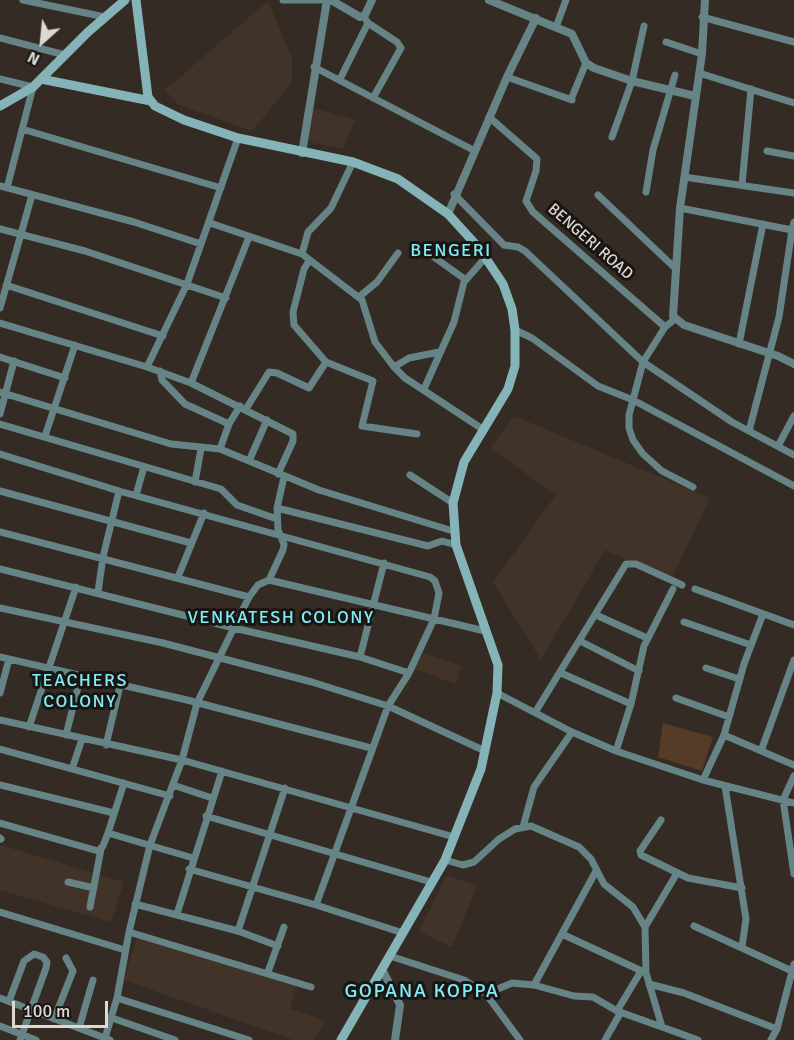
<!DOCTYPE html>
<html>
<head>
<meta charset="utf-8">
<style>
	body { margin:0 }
	#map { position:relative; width:794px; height:1040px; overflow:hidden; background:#352b25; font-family:Signika,sans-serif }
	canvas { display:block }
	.north { position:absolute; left:12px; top:12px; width:60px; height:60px; -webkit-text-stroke:4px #191512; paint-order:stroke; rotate:207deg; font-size:16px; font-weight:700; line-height:24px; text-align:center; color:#ded8d4 }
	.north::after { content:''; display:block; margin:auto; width:21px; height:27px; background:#ded8d4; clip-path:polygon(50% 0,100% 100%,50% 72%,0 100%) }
	.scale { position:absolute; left:12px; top:1001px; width:96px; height:27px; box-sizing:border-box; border:3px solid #ded8d4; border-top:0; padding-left:8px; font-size:18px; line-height:21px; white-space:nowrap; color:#ded8d4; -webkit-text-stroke:4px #191512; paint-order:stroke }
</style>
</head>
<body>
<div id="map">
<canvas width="794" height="1040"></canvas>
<div class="north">N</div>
<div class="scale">100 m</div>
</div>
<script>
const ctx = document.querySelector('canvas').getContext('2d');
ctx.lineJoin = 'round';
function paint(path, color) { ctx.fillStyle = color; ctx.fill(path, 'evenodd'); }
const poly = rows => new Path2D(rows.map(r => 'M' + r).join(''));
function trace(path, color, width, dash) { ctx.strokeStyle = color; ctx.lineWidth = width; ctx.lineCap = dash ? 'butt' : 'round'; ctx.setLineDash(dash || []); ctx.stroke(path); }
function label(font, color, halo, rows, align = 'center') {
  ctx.font = font + ' Signika,sans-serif'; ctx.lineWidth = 6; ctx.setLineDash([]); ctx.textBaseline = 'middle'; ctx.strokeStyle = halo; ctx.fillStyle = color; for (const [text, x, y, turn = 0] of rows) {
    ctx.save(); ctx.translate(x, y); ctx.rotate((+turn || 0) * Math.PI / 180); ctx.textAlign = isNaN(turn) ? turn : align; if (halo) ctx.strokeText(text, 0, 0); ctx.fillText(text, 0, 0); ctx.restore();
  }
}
paint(poly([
	[268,1,292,59,292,83,252,131,179,105,165,90],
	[310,107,355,120,343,149,309,142],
	[514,416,710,498,671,580,605,550,541,660,493,582,556,495,490,448],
	[423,653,461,666,456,684,414,669],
	[0,845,124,882,111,922,0,890],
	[447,875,477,886,452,947,419,931],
	[138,935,297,983,290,1009,326,1021,314,1040,293,1040,124,980]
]), '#423328');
paint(poly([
	[663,723,713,737,702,771,658,757]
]), '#563b27');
trace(poly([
	[23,0,105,17],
	[283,0,321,0],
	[702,17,794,42],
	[368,23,397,42,401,48,373,98],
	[556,27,566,0],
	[0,38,65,55],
	[666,42,702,54],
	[314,67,475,151],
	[699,73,794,103],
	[507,77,572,100],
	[0,79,33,87,7,188],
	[340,79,368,23,366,20],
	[572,97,586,63],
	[489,117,537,159,536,171,526,201,533,212,665,327],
	[22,129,221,188],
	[612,137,632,81,644,26],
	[767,151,794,156],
	[353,162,331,208,308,232,302,254,362,300,375,342,394,367,405,378,484,430],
	[684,177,794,193],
	[742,185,751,89],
	[0,186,134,222,201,244],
	[646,192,653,150,675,75],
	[454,194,504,245,518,247,525,251,643,362,732,422,794,455],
	[598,195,676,269],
	[680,208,792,230,794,222],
	[210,223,302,254],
	[0,229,85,251,226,298],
	[431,255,466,280],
	[309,261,304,269,293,312,294,325,326,362,373,381,362,426,417,434],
	[6,285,163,336],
	[359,297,377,282,398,253],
	[0,308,32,195],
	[675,319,665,327,643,362,629,415,629,428,633,440,643,454,662,471,693,487],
	[0,323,147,367,187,284,238,138],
	[515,330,532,338,598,386,633,400,794,486],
	[739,344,763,224],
	[0,357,65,378],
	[147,367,191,383,293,434,293,441,278,474],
	[394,367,409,358,439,352],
	[160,371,162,380,185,404,229,424],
	[191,383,249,237],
	[424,389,454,322,464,282,486,257],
	[0,392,171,444,220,449,319,490,453,531],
	[246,409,269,372,277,373,309,388,326,362],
	[0,414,14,361],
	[0,424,221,489,237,505,277,519],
	[749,431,779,317,792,230],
	[45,436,75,345],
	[778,446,794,416],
	[220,449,229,424,240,406],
	[0,454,119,491,430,577,435,581,439,593,434,619,409,673,388,706,312,682,163,643,0,608],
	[249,461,267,420],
	[410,475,453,503],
	[195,482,201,449],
	[0,491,191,543],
	[136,495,144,467],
	[277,508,428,546,442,541,456,545],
	[0,532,249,597],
	[0,569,234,628,360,657,409,673],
	[178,577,204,513],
	[269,580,283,550,284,544,278,530,277,508,284,477],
	[695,589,794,625],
	[98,592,103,557,119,491],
	[596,615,647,638],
	[684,622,751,645],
	[580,641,639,671],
	[0,657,187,700,371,748],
	[360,657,384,563],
	[706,668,739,679],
	[561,673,631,704],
	[0,693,9,659],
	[497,693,572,732,616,751,703,780,794,803],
	[676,698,729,717],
	[536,711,626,564,636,564,682,585],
	[0,720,182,760,454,837],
	[29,727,76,587],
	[66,735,81,675],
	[724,735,794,765],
	[106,745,120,686],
	[0,749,170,796],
	[616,751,631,704,644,646,673,589],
	[761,751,794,660],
	[72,769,82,739],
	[794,776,783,800,794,874],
	[703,780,724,735,744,664,763,614],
	[0,785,114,813],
	[173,785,212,798],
	[725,786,746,919,742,947],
	[206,816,431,882],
	[661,820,640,851,641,855,688,878,742,888],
	[0,823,98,851,103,846,108,833,124,783],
	[523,827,534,787,572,732],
	[108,833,193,858],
	[0,838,1,839],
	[445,860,463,865,474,862,499,839,515,829,531,826,579,847,591,859,604,884,633,907,645,927,646,973,662,1027,698,1040],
	[189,869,316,905,403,933],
	[68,882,94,888],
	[135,904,238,931,278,946],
	[316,905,388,706,485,751],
	[90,907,101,849],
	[0,912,125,950],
	[177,914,222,771],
	[694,926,792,971],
	[645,927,677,873],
	[238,931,285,788],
	[129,932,311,987],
	[562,934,646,973],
	[390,956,464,980,486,994,520,1040],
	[268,972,284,927],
	[649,984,684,993,777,1029],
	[534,985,596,871],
	[486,994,512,983,534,985,574,996,593,997,617,1011,662,1027],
	[0,998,110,1040],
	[117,998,249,1040],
	[9,1001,24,961,34,954,43,957,47,962,46,968,20,1040],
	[617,1011,641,971],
	[112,1018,175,1040],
	[54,1019,73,971,66,958],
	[0,1026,36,1040],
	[79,1028,93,980],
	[105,1038,117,998,129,932,150,845,182,760,197,703,249,597,258,585,269,580,485,631],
	[605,1040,621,1012],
	[771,1040,777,1029,794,964]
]), '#668386', 7);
trace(poly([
	[331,0,360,17,365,15,372,0],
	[489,0,572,34,586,63,594,68,632,81,695,96],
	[705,0,702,54,680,208,673,316,684,325,778,356,794,364],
	[302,153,327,0],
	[448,214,507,77,536,18],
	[382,969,400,1005,395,1040]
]), '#668386', 8);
trace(poly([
	[136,0,148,97,155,106,184,120,238,138,353,162,398,179,448,214,479,248,503,284,512,309,515,330,515,366,508,389,464,462,453,503,456,545,498,665,497,693,481,769,445,860,341,1040],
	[41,79,151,101],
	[0,106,33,87,88,32,125,0]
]), '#85b4b8', 9);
label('16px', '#ded8d4', '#191512', [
	["BENGERI ROAD",590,242,41]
]);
ctx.letterSpacing = '1.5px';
label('18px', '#80ecf4', '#191512', [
	["BENGERI",451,251],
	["VENKATESH COLONY",281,618],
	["TEACHERS",80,681],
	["COLONY",80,702]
]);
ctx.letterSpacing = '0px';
ctx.letterSpacing = '1.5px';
label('20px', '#80ecf4', '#191512', [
	["GOPANA KOPPA",422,992]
]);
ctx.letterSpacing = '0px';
</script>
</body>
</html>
